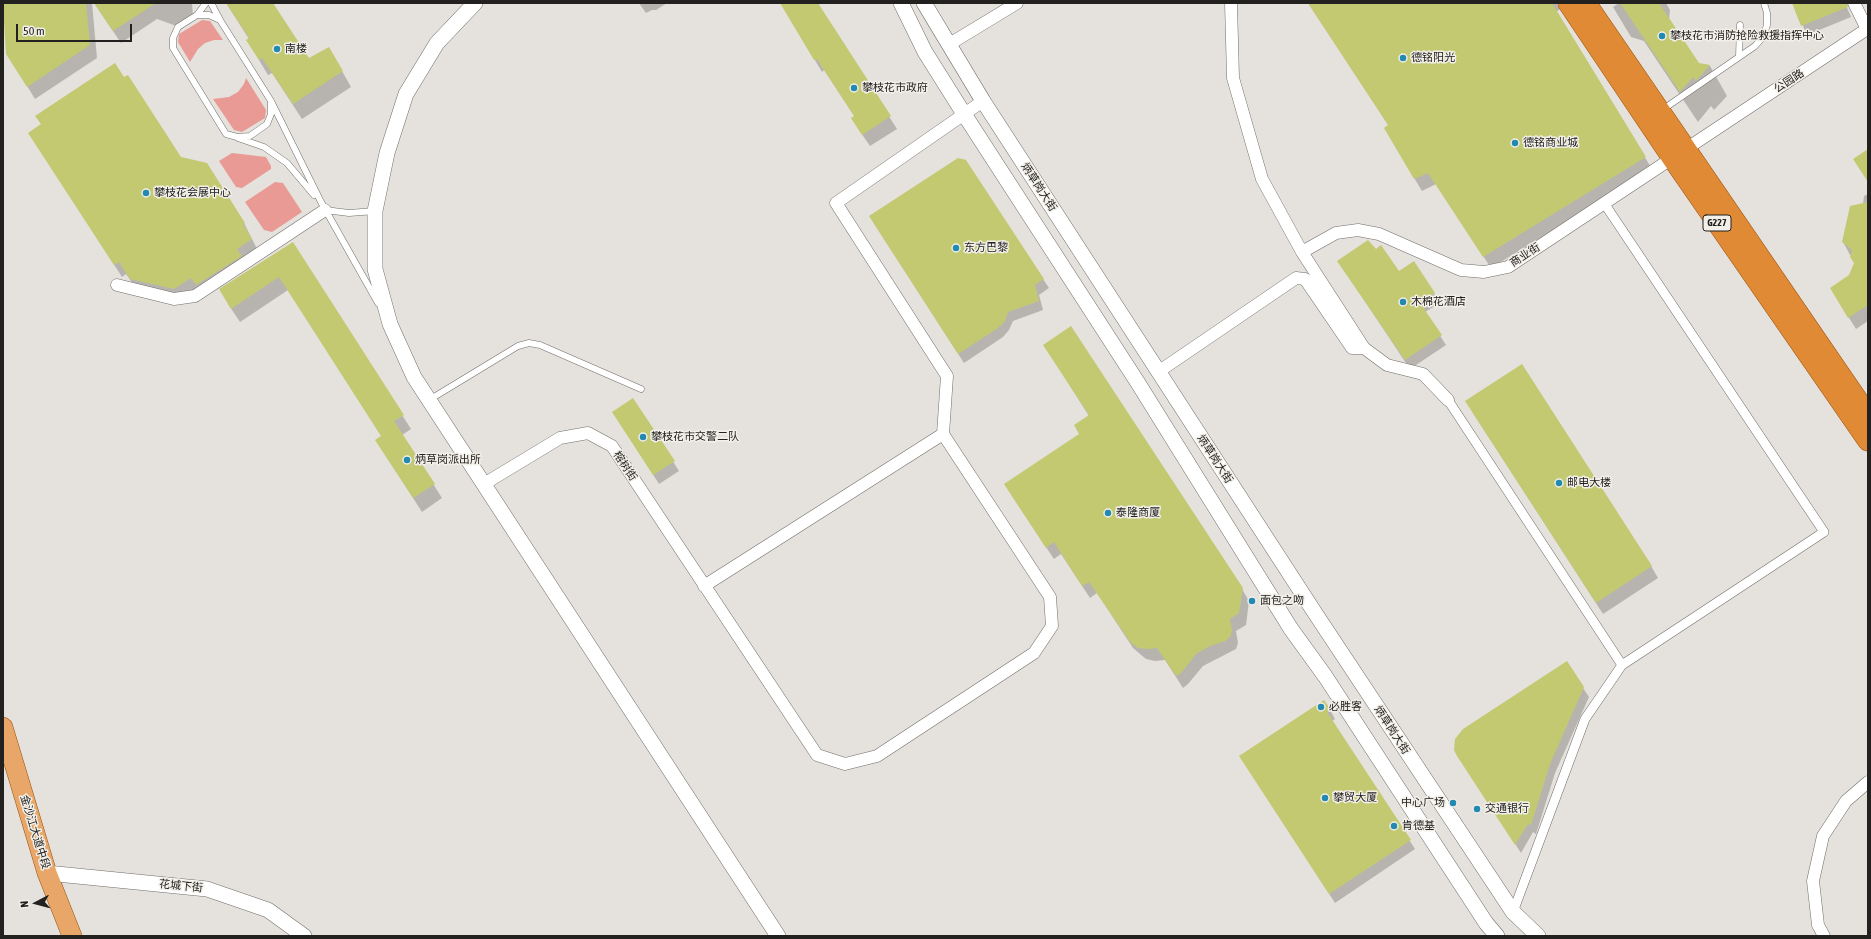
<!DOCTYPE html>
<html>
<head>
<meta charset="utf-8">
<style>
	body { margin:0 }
	#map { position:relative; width:1871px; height:939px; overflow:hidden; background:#e5e1dc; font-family:"Asap Condensed",sans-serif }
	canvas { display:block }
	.frame { position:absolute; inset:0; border:4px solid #22211f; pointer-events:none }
	.north { position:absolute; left:16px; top:883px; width:40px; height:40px; -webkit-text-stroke:3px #f2efe9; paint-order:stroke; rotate:264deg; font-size:11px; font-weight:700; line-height:16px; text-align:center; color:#22211f }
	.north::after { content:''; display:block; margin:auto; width:14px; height:18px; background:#22211f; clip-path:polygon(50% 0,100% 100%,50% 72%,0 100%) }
	.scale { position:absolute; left:16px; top:24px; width:116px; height:18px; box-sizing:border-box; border:2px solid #22211f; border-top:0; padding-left:5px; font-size:12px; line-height:14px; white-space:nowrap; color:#22211f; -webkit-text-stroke:3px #f2efe9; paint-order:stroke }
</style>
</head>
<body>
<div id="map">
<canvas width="1871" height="939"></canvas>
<div class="frame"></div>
<div class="north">N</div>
<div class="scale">50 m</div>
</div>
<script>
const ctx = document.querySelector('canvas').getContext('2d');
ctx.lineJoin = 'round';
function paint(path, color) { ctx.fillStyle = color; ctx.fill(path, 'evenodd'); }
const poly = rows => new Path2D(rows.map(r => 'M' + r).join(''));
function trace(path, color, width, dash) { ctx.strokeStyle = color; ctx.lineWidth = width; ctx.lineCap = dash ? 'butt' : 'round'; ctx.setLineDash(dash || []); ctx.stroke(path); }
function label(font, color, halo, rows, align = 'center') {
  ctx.font = font + ' "Asap Condensed","Noto Sans SC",sans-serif'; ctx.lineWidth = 3; ctx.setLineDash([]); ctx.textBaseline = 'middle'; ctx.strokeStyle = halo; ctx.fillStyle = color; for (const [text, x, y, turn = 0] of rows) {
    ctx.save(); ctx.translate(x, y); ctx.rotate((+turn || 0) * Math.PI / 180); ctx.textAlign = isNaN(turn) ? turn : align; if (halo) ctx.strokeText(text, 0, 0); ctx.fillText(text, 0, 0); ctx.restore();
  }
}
paint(poly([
	[202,20,210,21,223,40,214,40,205,43,198,49,190,62,178,42,179,34],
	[246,78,266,110,265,118,242,132,234,130,213,99,229,97,238,92,244,84],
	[232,153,266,157,271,166,271,169,242,188,236,187,219,161],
	[275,182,283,183,302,212,272,232,264,230,245,202]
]), '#e99a94');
paint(poly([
	[3,3,92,3,97,58,35,99,7,53],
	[94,3,192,3,193,17,179,27,157,19,121,43],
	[226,3,272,3,309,60,329,48,351,87,302,119,272,73,268,75,247,40,249,39],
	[639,3,667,3,656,10,652,10,646,13],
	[781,3,817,3,897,129,870,146,859,130,855,117,824,70,822,72],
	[1308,3,1556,3,1560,9,1556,12,1652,169,1491,268,1436,184,1422,191,1392,141,1389,126],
	[1619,3,1666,3,1670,10,1669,20,1699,64,1710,66,1727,96,1714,110,1711,106,1698,122,1644,41,1631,37,1613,7],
	[1798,3,1845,3,1851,17,1807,35,1794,5],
	[29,133,180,158,244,223,258,251,243,261,248,268,203,296,138,291,126,274,122,277],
	[958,159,963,159,1049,288,1039,295,1043,310,1013,321,1009,330,1003,337,964,363,875,225],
	[1868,194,1868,321,1856,329,1838,300,1855,264,1843,242,1863,204,1864,196],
	[293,244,411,429,402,435,442,498,422,512,385,454,382,437,288,290,240,322,228,304],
	[1414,262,1440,303,1425,312,1446,345,1410,369,1344,270,1399,273],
	[1044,345,1242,589,1249,601,1246,625,1236,631,1238,643,1236,649,1203,666,1188,684,1183,688,1165,660,1155,661,1146,659,1133,648,1097,593,1090,598,1061,554,1054,559,1012,496,1080,434,1089,416],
	[633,399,679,471,659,484,619,421],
	[1473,413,1651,566,1658,578,1603,614],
	[1583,688,1589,697,1555,773,1536,834,1533,832,1521,853,1461,760],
	[1330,710,1335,719,1332,721,1415,849,1335,903,1240,756]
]), '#0003');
paint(poly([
	[3,3,86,3,90,45,27,87,6,54],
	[94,3,156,3,113,31],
	[226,3,273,3,309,58,329,47,343,71,293,104,262,58,259,60,246,40,249,38],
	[780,3,818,3,891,116,862,135,851,118,854,116,817,59,814,60],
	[1308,3,1552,3,1646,157,1483,257,1428,173,1414,179,1384,128,1388,125],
	[1620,3,1659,3,1699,63,1710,65,1696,81,1693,77,1680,92],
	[1792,3,1847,3,1848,7,1801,26],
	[115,63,124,77,128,75,181,157,207,163,245,223,243,224,252,239,237,249,242,256,196,285,191,278,174,289,130,279,119,262,114,265,28,133,41,124,35,116],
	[1868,149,1868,182,1853,159],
	[958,158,966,160,1044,279,1035,285,1039,301,1008,312,1005,321,998,328,958,354,869,216],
	[1868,202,1868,305,1848,318,1830,288,1849,275,1854,263,1850,257,1852,250,1842,242,1850,206],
	[1368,240,1376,249,1381,245,1399,271,1414,261,1435,293,1420,303,1442,335,1405,360,1337,261],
	[293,242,404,415,394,421,435,484,413,498,375,440,381,436,279,277,231,309,219,289],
	[1071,326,1243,588,1239,613,1230,619,1232,630,1230,637,1225,641,1210,646,1196,654,1182,672,1176,676,1157,648,1148,649,1138,648,1131,643,1089,582,1082,586,1054,542,1046,548,1004,484,1079,434,1074,425,1089,415,1043,345],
	[1522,364,1652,566,1596,603,1465,401],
	[633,398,675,461,653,475,612,412],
	[1567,661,1584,687,1550,764,1531,825,1528,824,1515,845,1457,756,1454,750,1455,739,1463,729],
	[1324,700,1331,710,1327,712,1411,840,1329,894,1239,756]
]), '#c2c970');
const service = poly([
	[211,3,220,20],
	[197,15,209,15,220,20,271,101,271,114,267,124,250,136,237,137,226,134,173,48,173,38,178,27,197,15],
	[197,15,206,3],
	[1739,57,1740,25],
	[272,103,321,202,378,303],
	[1662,110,1755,46,1763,37,1767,25,1767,13,1764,3],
	[238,138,264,147,287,163,314,195],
	[325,210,349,213,375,211],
	[429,400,518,346,529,343,540,345,641,389]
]);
const pedestrian = poly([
	[1448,400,1622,665],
	[1513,912,1585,719,1622,665,1824,532,1604,203]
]);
const minor = poly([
	[1231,3,1233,78,1262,179,1302,252,1364,348,1387,365,1423,374,1448,400],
	[948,45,1017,3],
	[1302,252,1336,233,1358,230,1379,234,1461,270,1484,272,1508,267,1867,29,1854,3],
	[117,285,174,299,195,296,325,210],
	[1158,372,1296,278,1305,279,1352,348,1364,348],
	[484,484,560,438,588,433,612,446,817,755,845,764,877,756,1034,653,1052,626,1050,597,943,434,947,376,836,203,983,101],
	[704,586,943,434],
	[1824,936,1818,925,1813,881,1823,836,1846,801,1868,782]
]);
const tertiary = poly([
	[475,3,437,43,406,94,387,153,375,211,375,269,390,324,414,377,778,936],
	[901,3,925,52,964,114,1138,383,1291,629,1325,676,1486,923,1497,936],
	[924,3,983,101,1315,613,1513,912,1538,936],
	[47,873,207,889,268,910,304,936]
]);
const primary = poly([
	[3,727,47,873,72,936]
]);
const trunk = poly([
	[1568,3,1672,158,1868,441],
	[1586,3,1868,415]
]);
trace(service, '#706e69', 7);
trace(pedestrian, '#706e69', 10);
trace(minor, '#706e69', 13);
trace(tertiary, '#706e69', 16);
trace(primary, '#99520d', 20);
trace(trunk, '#99520d', 21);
trace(service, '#fff', 6);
trace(pedestrian, '#fff', 9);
trace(minor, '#fff', 12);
trace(tertiary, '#fff', 15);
trace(primary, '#e8a768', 19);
trace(trunk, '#e08a36', 20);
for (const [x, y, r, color] of [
	[1662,36,4,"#2289b1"],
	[277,49,4,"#2289b1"],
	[1403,58,4,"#2289b1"],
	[854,88,4,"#2289b1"],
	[1515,143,4,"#2289b1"],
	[146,193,4,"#2289b1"],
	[956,248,4,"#2289b1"],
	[1403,302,4,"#2289b1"],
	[643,437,4,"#2289b1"],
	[407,460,4,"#2289b1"],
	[1559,483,4,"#2289b1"],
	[1108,513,4,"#2289b1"],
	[1252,601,4,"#2289b1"],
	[1321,707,4,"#2289b1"],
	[1325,798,4,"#2289b1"],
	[1453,803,4,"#2289b1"],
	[1477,809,4,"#2289b1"],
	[1394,826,4,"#2289b1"]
]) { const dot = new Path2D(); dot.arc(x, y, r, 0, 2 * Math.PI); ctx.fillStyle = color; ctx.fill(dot); trace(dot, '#f2efe9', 1.5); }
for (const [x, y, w] of [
	[1717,223,28]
]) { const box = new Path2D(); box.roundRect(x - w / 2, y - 8, w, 16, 3); ctx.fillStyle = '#f2efe9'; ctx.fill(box); trace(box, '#22211f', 1); }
label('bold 10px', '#22211f', null, [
	["G227",1717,223]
]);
label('11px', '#22211f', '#f2efe9', [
	["攀枝花市消防抢险救援指挥中心",1670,36],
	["南楼",285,49],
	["德铭阳光",1411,58],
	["攀枝花市政府",862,88],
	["德铭商业城",1523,143],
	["攀枝花会展中心",154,193],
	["东方巴黎",964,248],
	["木棉花酒店",1411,302],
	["攀枝花市交警二队",651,437],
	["炳草岗派出所",415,460],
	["邮电大楼",1567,483],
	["泰隆商厦",1116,513],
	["面包之吻",1260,601],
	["必胜客",1329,707],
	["攀贸大厦",1333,798],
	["中心广场",1445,803,"right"],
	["交通银行",1485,809],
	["肯德基",1402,826]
], 'left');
label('11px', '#22211f', '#f2efe9', [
	["公园路",1789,81,-33],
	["炳草岗大街",1039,187,57],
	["商业街",1525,255,-33],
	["炳草岗大街",1215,459,57],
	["榕树街",625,466,56],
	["炳草岗大街",1392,730,57],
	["金沙江大道中段",35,832,73],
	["花城下街",181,886,6]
]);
</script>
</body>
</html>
